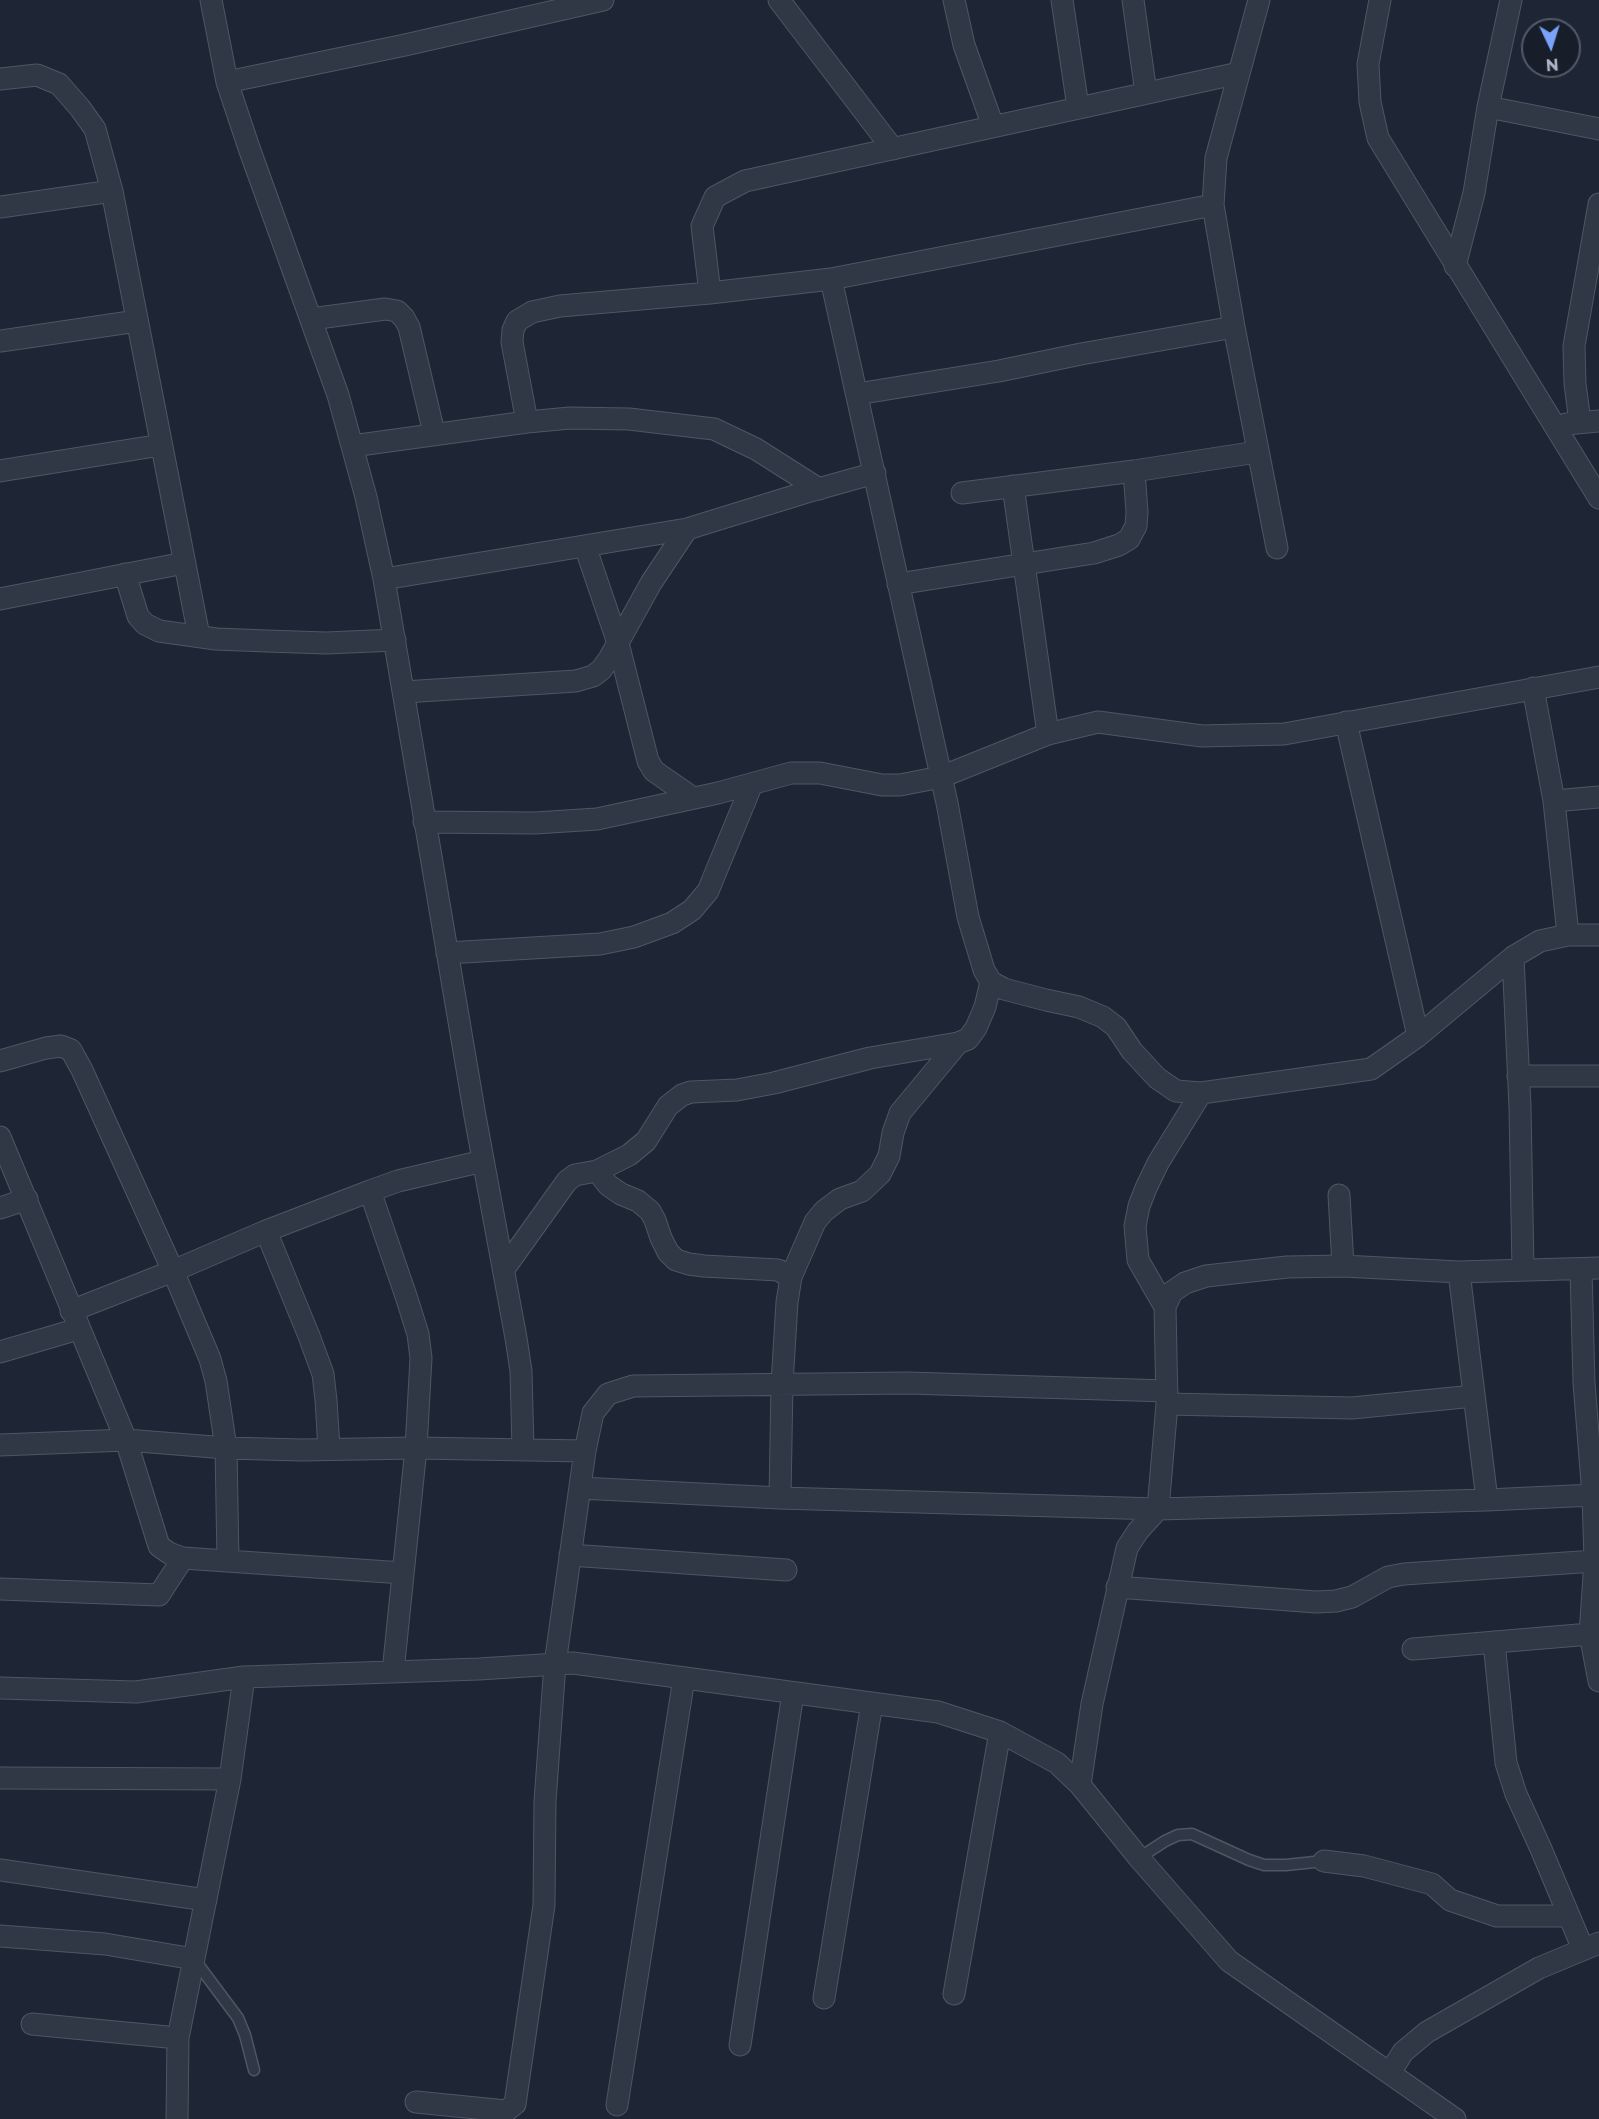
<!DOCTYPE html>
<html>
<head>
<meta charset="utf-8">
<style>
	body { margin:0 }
	#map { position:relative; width:1599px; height:2119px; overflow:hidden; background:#1e2635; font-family:Montserrat,sans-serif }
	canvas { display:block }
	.north { position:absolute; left:1521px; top:18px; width:60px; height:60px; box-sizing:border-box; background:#171e2a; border:2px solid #525967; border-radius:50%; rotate:176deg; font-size:16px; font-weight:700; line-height:24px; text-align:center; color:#abb2c3 }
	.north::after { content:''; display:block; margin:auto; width:21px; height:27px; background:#7aa2f9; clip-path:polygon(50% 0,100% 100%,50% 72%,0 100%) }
</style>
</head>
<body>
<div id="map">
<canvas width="1599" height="2119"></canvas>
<div class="north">N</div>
</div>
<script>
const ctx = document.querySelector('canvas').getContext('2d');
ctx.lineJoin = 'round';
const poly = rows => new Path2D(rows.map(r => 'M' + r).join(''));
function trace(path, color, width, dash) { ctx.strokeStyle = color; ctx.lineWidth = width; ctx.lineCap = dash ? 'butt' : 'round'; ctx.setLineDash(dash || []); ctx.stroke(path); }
const lane = poly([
	[1139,1858,1165,1841,1178,1835,1192,1834,1249,1860,1264,1865,1286,1865,1324,1861],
	[194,1959,238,2018,245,2035,254,2070]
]);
const street = poly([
	[211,0,227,82,249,148,338,395,366,497,384,579,475,1116,516,1338,521,1371,523,1450],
	[779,0,893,149],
	[954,0,964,45,993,126],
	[1062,0,1078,107],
	[1133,0,1146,93],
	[1259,0,1216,158,1213,205,1234,327,1277,548],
	[1380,0,1368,64,1370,102,1378,138,1599,498],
	[0,79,37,75,59,84,80,108,95,129,112,191,199,636],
	[227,82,405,45,603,0],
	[1488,107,1599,129],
	[0,207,112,191],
	[1455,266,1474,193,1488,107,1511,0],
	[831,279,947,803,968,917,984,970,991,982,1004,989,1046,1000,1079,1007,1103,1017,1116,1027,1132,1051,1157,1078,1176,1091,1201,1093,1371,1069,1418,1036,1513,957,1540,941,1568,935,1599,935],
	[710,293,702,226,715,197,745,181,1239,73],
	[311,319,385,309,397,311,404,318,409,327,434,433],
	[0,341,137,321],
	[857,394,999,371,1081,354,1234,327],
	[527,422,512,342,513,330,517,321,532,312,560,306,710,293,831,279,1213,205],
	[1580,422,1575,384,1574,346,1599,204],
	[1566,424,1599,421],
	[352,446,527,422,570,418,629,419,714,429,756,449,819,489],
	[0,471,161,445],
	[1013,486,1048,734],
	[962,493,1134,471,1257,452],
	[585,546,618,643,648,761,654,771,693,798],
	[125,574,138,616,145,624,159,631,216,639,267,641,326,643,395,640],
	[384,579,687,529,807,492,875,473],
	[898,584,1094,553,1119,545,1129,539,1136,526,1137,512,1134,471],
	[0,599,184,563],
	[1533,688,1554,801,1568,935],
	[404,692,576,681,593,676,601,670,609,659,651,583,687,529],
	[1346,722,1418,1036],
	[1554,801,1599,797],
	[424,822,535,823,597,819,718,793,791,773,820,773,882,785,900,785,941,777,1048,734,1098,722,1202,736,1284,734,1599,677],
	[447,953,600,944,634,937,672,923,692,910,708,891,752,784],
	[1513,957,1520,1107,1523,1270],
	[0,1061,46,1048,61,1046,71,1050,82,1070,173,1271,210,1359,216,1381,226,1448,228,1561],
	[1518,1076,1599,1076],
	[0,1137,126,1440,159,1546,169,1553,183,1558,403,1573],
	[597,1171,608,1185,621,1194,638,1201,650,1211,655,1220,661,1238,668,1252,676,1260,689,1264,704,1266,778,1270,791,1277],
	[370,1191,406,1296,418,1334,421,1358,416,1448,393,1672],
	[1339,1195,1343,1266],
	[0,1208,27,1199],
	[266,1231,309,1336,323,1374,326,1400,329,1449],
	[504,1269,567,1181,575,1175,597,1171,629,1155,646,1141,668,1106,682,1095,691,1092,737,1090,774,1083,870,1058,958,1043,968,1039,976,1028,985,1007,991,982],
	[1581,1269,1584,1383,1593,1495,1595,1561,1590,1634,1599,1681],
	[1459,1272,1487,1500],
	[1165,1307,1138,1260,1135,1226,1139,1206,1146,1188,1158,1163,1201,1093],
	[71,1311,173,1271,266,1231,370,1191,398,1181,483,1161],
	[0,1352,78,1329],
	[1167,1404,1352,1408,1474,1396],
	[0,1445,126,1440,226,1448,302,1450,416,1448,585,1451],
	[580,1488,780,1498,1158,1509,1487,1500,1593,1495],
	[780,1498,782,1384,787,1302,791,1277,815,1222,824,1211,840,1199,862,1191,880,1174,889,1156,893,1133,900,1113,958,1043],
	[570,1555,786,1570],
	[1117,1587,1316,1602,1336,1601,1352,1597,1388,1577,1404,1574,1595,1561],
	[0,1589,159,1595,183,1558],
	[1494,1642,1506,1763,1516,1794,1541,1849,1583,1949],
	[1413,1649,1590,1634],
	[0,1688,136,1692,244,1677,479,1669,573,1663,938,1712,1000,1732,1057,1763,1080,1785,1139,1858,1229,1961,1455,2119],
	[0,1778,230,1779],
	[1080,1785,1092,1704,1127,1548,1138,1531,1158,1509,1167,1404,1165,1307,1172,1292,1185,1283,1206,1276,1287,1267,1343,1266,1459,1272,1599,1268],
	[1324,1861,1364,1866,1432,1884,1450,1900,1497,1916,1569,1916],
	[0,1870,206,1900],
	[0,1936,105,1944,194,1959],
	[954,1994,1000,1732],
	[824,1998,872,1703],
	[32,2024,178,2038],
	[740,2045,793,1693],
	[1390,2073,1403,2052,1427,2032,1539,1968,1599,1943],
	[416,2102,506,2111,515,2104,544,1905,545,1801,555,1664,585,1451,593,1413,608,1394,633,1386,908,1383,1167,1391],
	[617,2105,684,1678],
	[177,2119,178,2038,230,1779,244,1677]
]);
trace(lane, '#4f5564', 13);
trace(street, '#4f5564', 23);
trace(lane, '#313845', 10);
trace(street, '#313845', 21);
</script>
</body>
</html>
